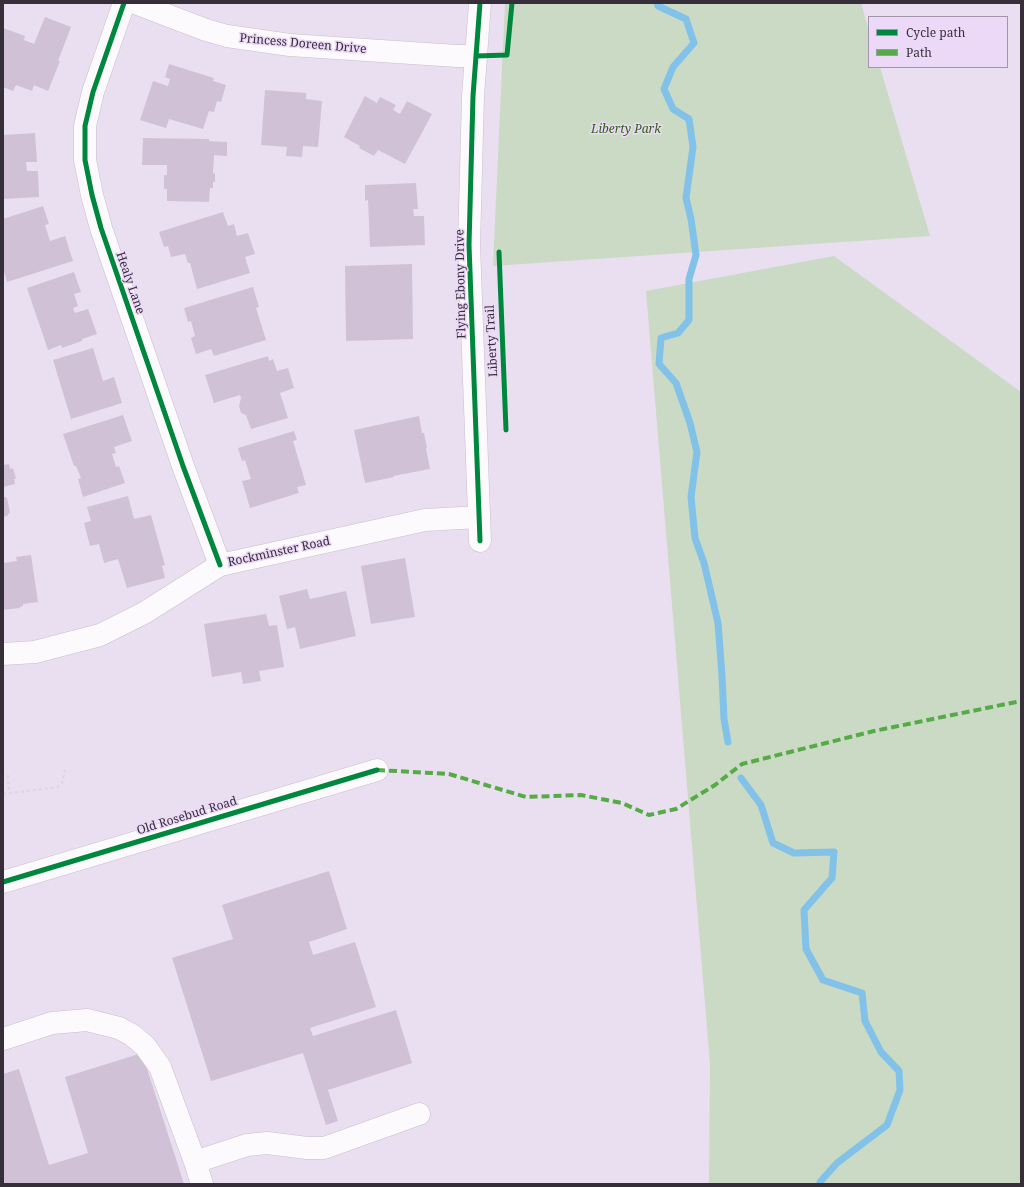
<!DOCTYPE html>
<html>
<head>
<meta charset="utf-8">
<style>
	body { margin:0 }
	#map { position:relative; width:1024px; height:1187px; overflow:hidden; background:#eadff0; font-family:"Noto Serif",serif }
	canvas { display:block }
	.frame { position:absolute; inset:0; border:4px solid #362f3a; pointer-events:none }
	.legend { position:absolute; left:868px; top:16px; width:140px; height:52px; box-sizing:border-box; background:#ecd8f7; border:1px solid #a394ab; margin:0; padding:5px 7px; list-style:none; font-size:12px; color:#362f3a }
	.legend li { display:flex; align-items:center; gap:8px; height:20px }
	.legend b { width:20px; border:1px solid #a394ab }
</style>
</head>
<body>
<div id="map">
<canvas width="1024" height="1187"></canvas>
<div class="frame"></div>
<ul class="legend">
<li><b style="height:5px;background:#00873e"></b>Cycle path</li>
<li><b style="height:5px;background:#55ab46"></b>Path</li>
</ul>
</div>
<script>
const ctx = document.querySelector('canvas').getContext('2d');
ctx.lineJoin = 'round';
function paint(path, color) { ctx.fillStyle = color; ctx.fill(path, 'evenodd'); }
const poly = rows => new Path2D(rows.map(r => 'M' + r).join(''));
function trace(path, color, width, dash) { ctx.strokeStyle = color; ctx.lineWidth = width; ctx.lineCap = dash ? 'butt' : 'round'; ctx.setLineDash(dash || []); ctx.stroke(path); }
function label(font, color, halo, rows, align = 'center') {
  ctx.font = font + ' "Noto Serif",serif'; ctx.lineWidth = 3; ctx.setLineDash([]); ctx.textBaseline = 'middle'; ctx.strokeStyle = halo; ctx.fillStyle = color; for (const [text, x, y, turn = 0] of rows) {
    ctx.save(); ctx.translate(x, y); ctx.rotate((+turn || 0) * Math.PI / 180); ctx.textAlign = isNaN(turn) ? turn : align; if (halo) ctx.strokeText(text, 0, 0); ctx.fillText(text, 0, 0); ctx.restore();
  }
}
paint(poly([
	[505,3,861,3,869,31,869,67,880,67,930,236,493,266],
	[834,256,1021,392,1021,1184,709,1184,710,1064,646,291]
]), '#cadac5');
trace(poly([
	[657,3,658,6,686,19,694,43,673,67,664,89,673,109,689,119,693,147,686,198,691,219,696,255,689,279,689,320,678,333,661,338,659,364,676,383,690,423,697,452,691,497,695,538,704,563,718,623,722,676,724,719,728,742],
	[741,778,761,805,773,843,794,853,834,852,832,878,804,910,806,949,823,980,862,993,865,1021,881,1052,899,1071,900,1090,887,1125,837,1163,820,1182,821,1184]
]), '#82c2e9', 7);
paint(poly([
	[45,17,71,27,58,61,60,61,48,91,34,85,32,91,16,85,13,91,3,87,3,28,25,36,24,40,34,44],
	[169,64,214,78,213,81,226,85,221,102,217,101,214,112,209,111,203,129,169,119,166,128,140,120,153,81,168,86,170,79,165,77],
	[265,90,306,93,306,99,322,101,318,147,303,146,302,157,286,156,287,147,261,145],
	[365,96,377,103,380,97,396,105,393,110,400,114,407,101,432,114,405,164,378,150,374,156,359,148,360,146,344,137],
	[35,133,37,162,26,162,27,171,38,171,39,197,3,199,3,135],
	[143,138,209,139,209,141,227,142,227,156,214,155,213,174,215,173,215,182,213,182,213,188,210,188,209,202,167,201,167,189,164,189,164,175,167,175,167,165,142,165],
	[416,183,418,209,413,209,414,216,424,216,425,245,370,247,368,200,365,201,365,185],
	[43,206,49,224,45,225,50,241,65,236,73,261,7,282,3,268,3,219],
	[223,212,228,226,234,224,237,236,248,233,255,254,245,257,250,273,197,289,190,263,188,263,185,254,171,257,168,246,164,247,159,232],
	[412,264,413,339,346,341,345,266],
	[74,272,81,292,74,294,78,306,73,308,75,313,88,309,97,334,82,339,82,341,62,348,61,345,48,350,27,288],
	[253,287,259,307,256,308,266,340,214,356,211,349,196,354,191,338,195,336,191,321,188,322,184,308],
	[93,348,103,381,114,377,122,403,71,419,53,360],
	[268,356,269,361,273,359,277,371,288,368,294,388,280,393,288,418,251,429,246,415,241,413,239,406,241,398,240,395,214,403,205,375],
	[123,415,132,441,114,447,116,453,112,454,116,467,119,466,125,483,83,497,78,479,81,478,76,466,74,466,63,434],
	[419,416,422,433,424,433,427,448,426,448,430,469,393,476,394,477,365,483,354,430],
	[294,431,297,440,293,441,306,485,297,487,299,493,250,508,242,481,251,479,245,460,242,461,238,448],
	[9,464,10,469,13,468,16,479,14,479,15,484,3,487,3,465],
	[3,496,7,498,10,512,7,516,3,517],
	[128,496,134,519,151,515,165,565,162,566,165,578,127,588,118,559,104,563,99,544,90,546,84,523,91,521,87,507],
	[31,555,38,602,23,604,23,606,20,607,20,608,3,610,3,563,17,561,16,557],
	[405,558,415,617,371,624,361,566],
	[307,589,310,599,346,591,356,636,300,649,295,627,287,629,279,596],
	[266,614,269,626,277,625,284,667,259,671,261,681,243,684,241,672,212,677,204,624],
	[329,871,347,929,309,942,313,955,355,942,376,1007,310,1028,313,1036,396,1010,412,1063,328,1090,338,1121,326,1125,303,1053,211,1081,172,958,233,939,222,905],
	[142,1053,184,1184,3,1184,3,1074,19,1069,49,1165,88,1153,65,1077]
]), '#d0c1d7');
const minor = poly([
	[124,3,93,92,85,126,85,160,92,195,101,228,183,466,220,565],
	[135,3,206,30,227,36,290,45,457,56,476,56],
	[480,541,469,245,473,96,480,3],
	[3,654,35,652,100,635,144,613,220,565,425,520,479,517],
	[3,882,377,770],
	[3,1039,52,1023,87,1020,119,1028,132,1035,145,1046,160,1067,195,1162,247,1145,267,1143,307,1148,324,1148,419,1114],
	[195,1162,202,1184]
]);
trace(minor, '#c7becc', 23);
trace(poly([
	[8,775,9,793],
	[3,794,57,787,62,783,65,770]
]), '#dcd9de', 2.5, [3, 3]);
trace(minor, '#fcfafd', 22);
trace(poly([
	[377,770,449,774,526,797,581,795,622,803,649,815,676,809,715,785,742,764,874,731,1021,701]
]), '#55ab46', 4, [8, 4]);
trace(poly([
	[124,3,93,92,85,126,85,160,92,195,101,228,183,466,220,565],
	[476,56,507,55,512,3],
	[499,252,506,430],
	[480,541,469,245,473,96,480,3],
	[3,882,377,770]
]), '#00873e', 5);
label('12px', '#362f3a', '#ecd8f7', [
	["Princess Doreen Drive",303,44,5],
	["Healy Lane",130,283,71],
	["Flying Ebony Drive",461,284,-91],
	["Liberty Trail",492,341,-93],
	["Rockminster Road",279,552,-12],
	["Old Rosebud Road",187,816,-17]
]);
label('italic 12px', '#2f5f16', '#ecd8f7', [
	["Liberty Park",626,130]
]);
</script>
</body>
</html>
